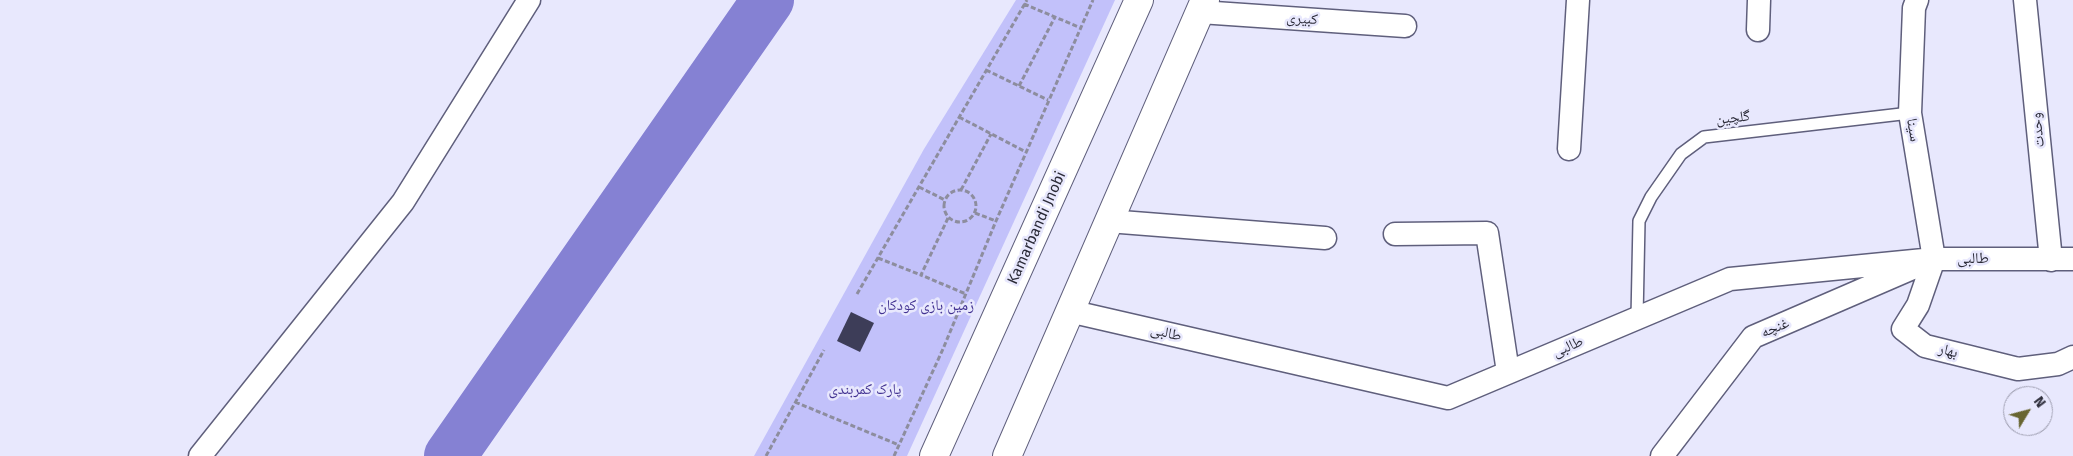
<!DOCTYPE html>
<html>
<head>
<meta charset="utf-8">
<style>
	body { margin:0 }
	#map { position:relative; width:2073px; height:456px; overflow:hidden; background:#e8e8fd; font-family:"Fira Sans",sans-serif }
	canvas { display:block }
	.north { position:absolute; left:2003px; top:386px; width:50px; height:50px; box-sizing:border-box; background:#e8e8fd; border:1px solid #9c9cae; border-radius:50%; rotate:53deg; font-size:14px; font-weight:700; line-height:20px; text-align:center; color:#2b2b38 }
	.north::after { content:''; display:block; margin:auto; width:18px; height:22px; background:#686531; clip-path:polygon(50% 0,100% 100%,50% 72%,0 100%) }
</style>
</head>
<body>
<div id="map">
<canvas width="2073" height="456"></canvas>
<div class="north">N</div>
</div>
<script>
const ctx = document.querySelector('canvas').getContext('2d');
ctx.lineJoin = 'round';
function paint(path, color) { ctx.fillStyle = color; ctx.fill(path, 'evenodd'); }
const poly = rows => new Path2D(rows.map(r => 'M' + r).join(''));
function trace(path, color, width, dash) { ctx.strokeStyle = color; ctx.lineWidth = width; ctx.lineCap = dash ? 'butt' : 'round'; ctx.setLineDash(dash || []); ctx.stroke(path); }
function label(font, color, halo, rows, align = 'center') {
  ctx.font = font + ' "Fira Sans","Noto Naskh Arabic",sans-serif'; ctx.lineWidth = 5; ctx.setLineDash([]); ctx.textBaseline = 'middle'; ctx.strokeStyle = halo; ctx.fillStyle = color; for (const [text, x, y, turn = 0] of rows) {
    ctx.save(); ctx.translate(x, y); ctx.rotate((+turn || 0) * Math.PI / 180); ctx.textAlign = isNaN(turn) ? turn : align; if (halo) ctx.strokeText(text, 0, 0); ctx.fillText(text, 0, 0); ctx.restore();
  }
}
paint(poly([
	[1016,0,1115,0,907,456,754,456,924,149]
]), '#c2c1fa');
trace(poly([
	[450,456,768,0]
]), '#8581d3', 52);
paint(poly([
	[851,312,874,323,860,352,837,341]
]), '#3d3d58');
const service = poly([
	[1637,318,1639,221,1651,197,1681,154,1704,137,1910,113]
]);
const minor = poly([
	[1917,0,1914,8,1910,113,1934,259,1918,305,1903,329,1925,346,2018,369,2058,364,2073,357],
	[2025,0,2051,260],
	[1200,12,1405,26],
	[1758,30,1759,0],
	[1569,149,1578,0],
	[1108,221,1325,238],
	[1395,234,1487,233,1508,372],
	[1069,311,1448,398,1730,279,1934,259,2073,259],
	[200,456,403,202,529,0],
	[1662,456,1753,337,1915,267]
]);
const secondary = poly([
	[934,456,1139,0],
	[1007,456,1205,0]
]);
trace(service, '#5f5f7c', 14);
trace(minor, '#5f5f7c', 25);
trace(secondary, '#5f5f7c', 30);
trace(poly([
	[1024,4,1081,28],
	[986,70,1048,100],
	[1019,86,1055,17],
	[959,117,1026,152],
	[919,187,945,200],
	'944 206a16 16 0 1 1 32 0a16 16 0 1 1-32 0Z',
	[961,190,991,134],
	[975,213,996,221],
	[948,218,921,275,966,294],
	[878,258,921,275],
	[857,294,1027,0],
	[795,402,899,445],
	[766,456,824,350],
	[894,456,943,349,996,221,1093,0]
]), '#8d8d9e', 3, [5, 2.5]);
trace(service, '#fff', 11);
trace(minor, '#fff', 22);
trace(secondary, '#fff', 28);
label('15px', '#2b2b38', '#e8e8fd', [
	["کبیری",1302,19,4],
	["گلچین",1733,118,-6],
	["سینا",1913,130,81],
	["وحدت",2038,130,-96],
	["Kamarbandi Jnobi",1037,228,-66],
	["طالبی",1973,259],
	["غنچه",1775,328,-23],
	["طالبی",1166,333,13],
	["طالبی",1568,347,-23],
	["بهار",1948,351,14]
]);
label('15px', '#423292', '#e8e8fd', [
	["زمین بازی کودکان",926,306],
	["پارک کمربندی",865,390]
]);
</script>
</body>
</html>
